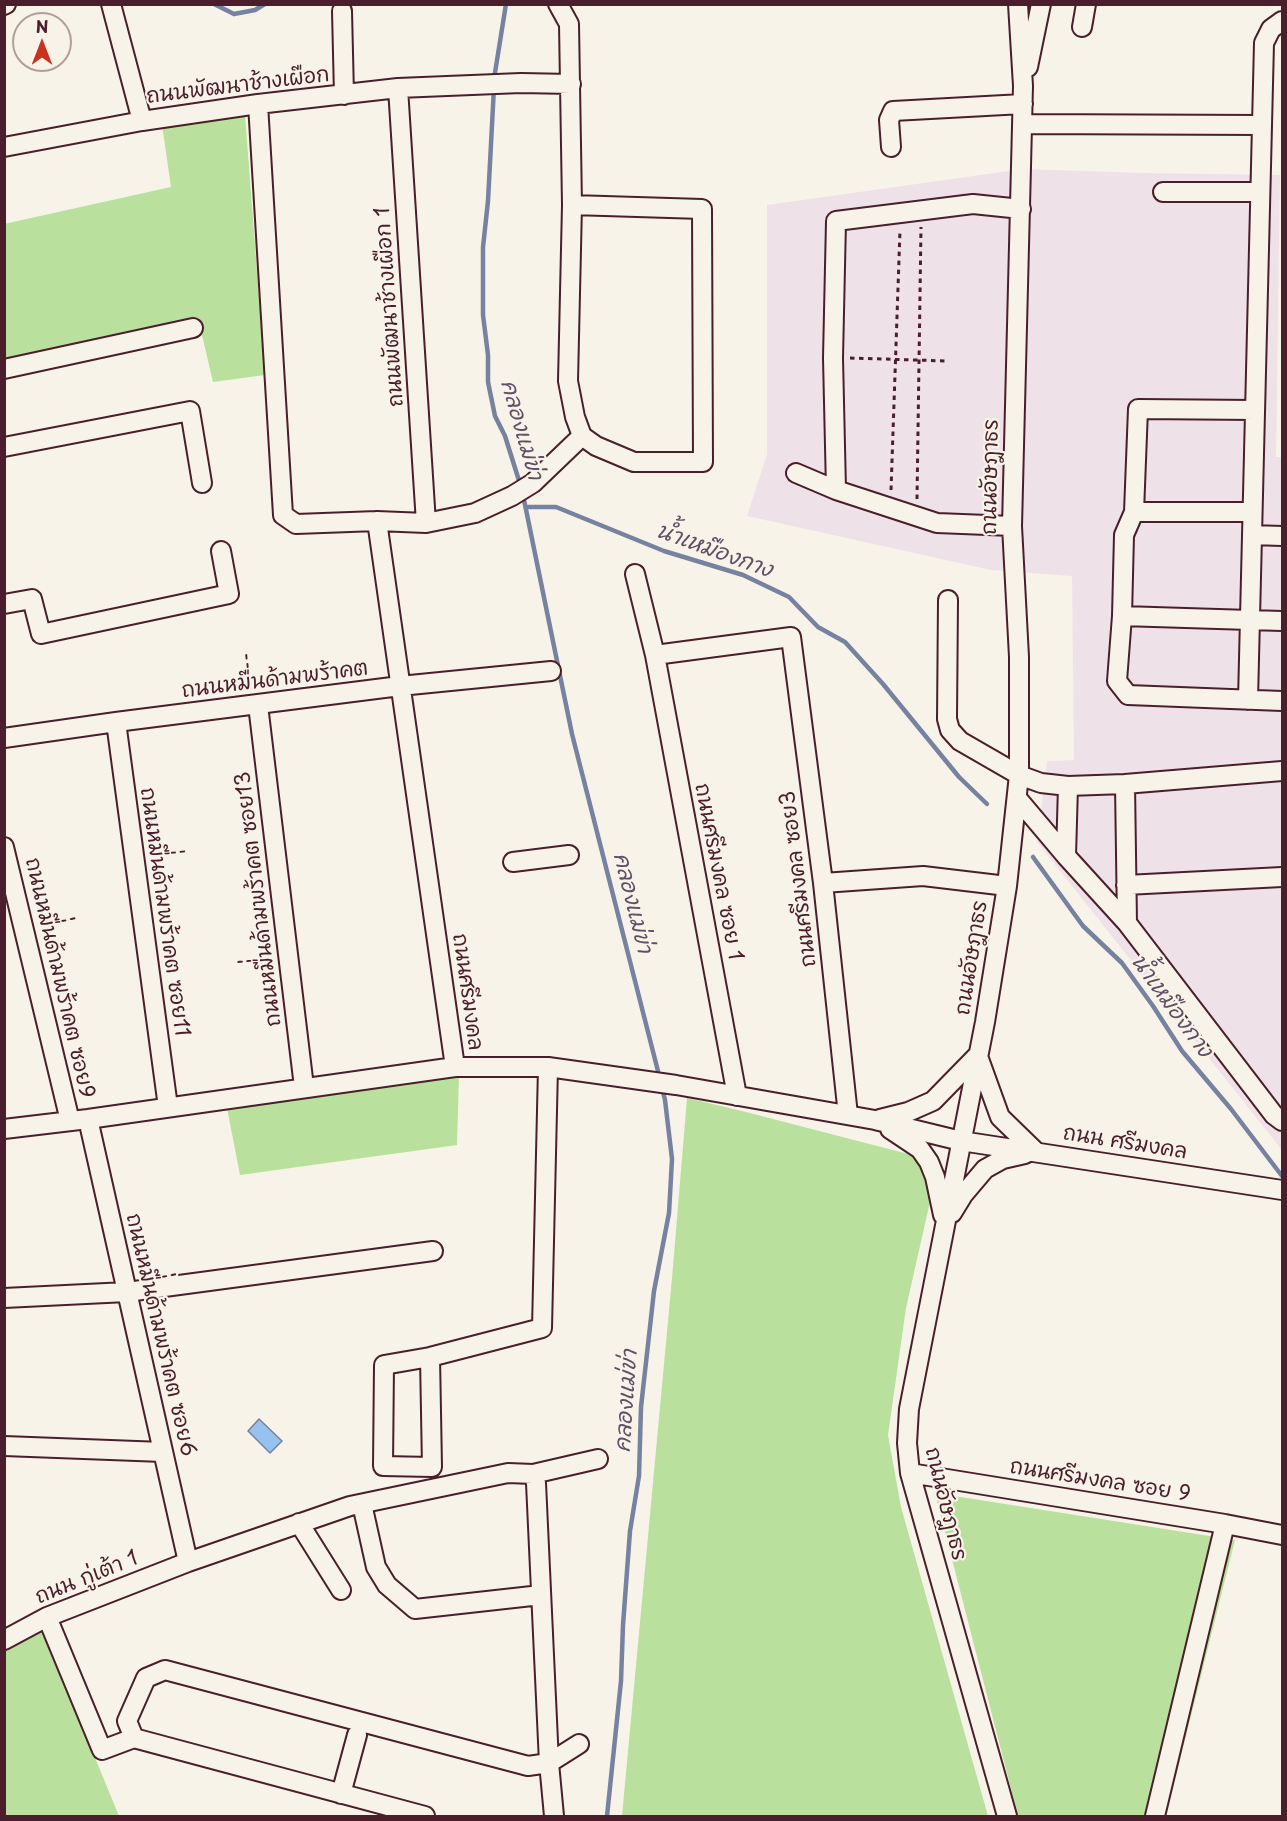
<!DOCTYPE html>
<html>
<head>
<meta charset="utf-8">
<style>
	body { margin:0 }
	#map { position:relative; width:1287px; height:1821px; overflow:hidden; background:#f7f3e8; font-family:"Playpen Sans",sans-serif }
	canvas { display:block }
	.frame { position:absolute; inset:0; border:6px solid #4a1f2b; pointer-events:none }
	.north { position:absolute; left:12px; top:12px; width:60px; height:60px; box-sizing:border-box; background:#f7f3e8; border:2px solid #b29e9c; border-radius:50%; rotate:0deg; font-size:16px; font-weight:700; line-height:24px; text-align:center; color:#4a1f2b }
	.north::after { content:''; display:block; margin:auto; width:21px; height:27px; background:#c8321e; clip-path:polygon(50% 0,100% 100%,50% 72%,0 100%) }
</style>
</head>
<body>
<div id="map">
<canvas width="1287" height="1821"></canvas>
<div class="frame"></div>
<div class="north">N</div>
</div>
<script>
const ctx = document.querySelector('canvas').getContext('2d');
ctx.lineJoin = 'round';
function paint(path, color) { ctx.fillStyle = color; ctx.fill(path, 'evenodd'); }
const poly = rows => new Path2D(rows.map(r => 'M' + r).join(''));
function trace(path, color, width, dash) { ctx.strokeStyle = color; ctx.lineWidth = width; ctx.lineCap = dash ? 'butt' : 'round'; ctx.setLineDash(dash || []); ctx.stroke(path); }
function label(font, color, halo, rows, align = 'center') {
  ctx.font = font + ' "Playpen Sans","Playpen Sans Thai",sans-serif'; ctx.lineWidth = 4.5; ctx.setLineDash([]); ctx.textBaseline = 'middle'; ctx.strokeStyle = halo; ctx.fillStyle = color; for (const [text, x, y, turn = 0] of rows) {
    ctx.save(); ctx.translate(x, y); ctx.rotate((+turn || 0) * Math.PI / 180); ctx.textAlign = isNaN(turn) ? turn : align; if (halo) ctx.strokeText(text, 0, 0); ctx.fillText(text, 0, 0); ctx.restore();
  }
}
paint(poly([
	[1023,169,1143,173,1280,175,1276,457,1282,457,1282,1150,1037,842,1047,761,1074,760,1072,576,991,570,747,516,767,454,767,205]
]), '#eee2e8');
paint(poly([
	[245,115,265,375,213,382,198,318,5,359,4,224,171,187,162,125],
	[459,1076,457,1145,240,1175,226,1103],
	[687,1098,742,1111,916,1156,934,1184,906,1308,888,1435,901,1507,988,1816,622,1816,672,1278],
	[935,1493,1235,1540,1166,1816,1018,1816],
	[41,1626,119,1816,5,1816,4,1646]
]), '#b9e19d');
const water = poly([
	[259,1419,282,1441,270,1453,248,1431,259,1419]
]);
paint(water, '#95c2ee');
trace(water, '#7781a0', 1.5);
trace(poly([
	[214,4,234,14,255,10,265,4],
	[494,79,506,4],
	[494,87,488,201,483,247,483,315,488,355,488,382,495,416,505,436,521,487],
	[523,495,572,734,660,1079],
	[526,507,556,507,664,551,743,575,789,597,818,627,845,642,883,684,959,777,987,804],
	[1033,857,1083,926,1122,963,1153,1006,1182,1051,1231,1109,1282,1176],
	[607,1816,621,1681,623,1625,630,1531,639,1476,641,1407,654,1291,669,1213,672,1159,665,1100,662,1088]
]), '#7781a0', 4.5);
const minor = poly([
	[111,4,142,121],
	[558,4,569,24,572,205,568,381,575,417,582,436,596,446,634,462,703,462,702,209,572,205],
	[4,5,6,4],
	[342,11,344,95],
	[1082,27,1086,4],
	[1028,67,1041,4],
	[398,88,426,523],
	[258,104,283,515,296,524,377,521,426,523,475,513,512,496,533,483,582,436],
	[1023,124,1261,125],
	[4,147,142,121,258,104,398,88,521,83,571,84],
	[891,147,889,120,893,111,1023,104],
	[1163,192,1260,192],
	[4,369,193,328],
	[1255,410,1138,409,1134,512,1124,535,1122,616,1117,681,1128,695,1282,701],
	[4,447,190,411,202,483],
	[796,473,836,490],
	[1134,512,1252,512],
	[377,521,455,1067],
	[1012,526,937,523,836,490,833,358,836,221,973,204,1021,209],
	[1252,535,1282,536],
	[635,574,655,655,737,1096],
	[948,600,947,719,950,730,960,741,1019,775,1041,783,1068,786,1125,784],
	[4,604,32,599,41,634,229,594,221,551],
	[1122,616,1282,621],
	[655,655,791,637,823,883,848,1115],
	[1248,700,1264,43,1271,29,1282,21],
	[258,705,304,1087],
	[116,722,168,1107],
	[4,738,116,722,400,686,551,671],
	[1017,798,1066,856,1127,923,1274,1115,1282,1121],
	[4,847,70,1121],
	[1066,856,1068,786],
	[513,862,569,855],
	[823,883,923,876,1007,886],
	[1126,885,1282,877],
	[1127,923,1125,784,1282,771],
	[979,1059,1000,1117,1036,1152],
	[88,1119,188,1562],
	[880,1119,908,1112,933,1101,977,1056],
	[4,1129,88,1119,455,1067,548,1067,676,1085,875,1120,961,1141,1282,1190],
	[890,1129,920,1149,929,1162,935,1177,943,1215],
	[952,1213,963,1195,985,1169,1003,1159,1025,1154],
	[4,1298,127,1292,433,1251],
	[430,1357,432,1467,383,1466,384,1365,430,1357,542,1328,548,1067],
	[4,1446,163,1452],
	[910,1473,1225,1524,1282,1535],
	[533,1474,536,1483,549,1763,554,1816],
	[362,1504,376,1567,387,1585,415,1609,541,1595],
	[299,1523,341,1590],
	[47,1617,102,1750,134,1738],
	[4,1640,47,1617,188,1562,350,1506,508,1473,533,1474,598,1459],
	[341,1794,357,1735],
	[425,1816,134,1738,127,1721,146,1678,165,1670,528,1766,549,1763,579,1744],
	[1007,1816,910,1473,907,1443,909,1409,985,1022,1007,886,1019,775,1019,657,1012,526,1023,86,1018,4],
	[1155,1816,1225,1524]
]);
trace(minor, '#4a1f2b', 22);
trace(poly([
	[850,358,947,361],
	[891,490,900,230],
	[917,499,921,227]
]), '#4a1f2b', 3, [4.5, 4.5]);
trace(minor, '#f7f3e8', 18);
label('21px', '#4a1f2b', '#f7f3e8', [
	["ถนนพัฒนาช้างเผือก",238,86,-7],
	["ถนนพัฒนาช้างเผือก 1",390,307,-94],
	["ถนนอัษฎาธร",991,477,-89],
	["ถนนหมื่่นด้ามพร้าคต",275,680,-7],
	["ถนนศรีมงคล ซอย 1",718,872,79],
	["ถนนศรีมงคล ซอย3",799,879,-97],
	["ถนนหมื่่นด้ามพร้าคต ซอย13",259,899,-97],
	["ถนนหมื่่นด้ามพร้าคต ซอย11",164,912,82],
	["ถนนอัษฎาธร",972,958,-81],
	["ถนนหมื่่นด้ามพร้าคต ซอย9",59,978,77],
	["ถนนศรีมงคล",467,992,82],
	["ถนน ศรีมงคล",1125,1143,9],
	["ถนนหมื่่นด้ามพร้าคต ซอย6",160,1335,77],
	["ถนนศรีมงคล ซอย 9",1100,1481,9],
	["ถนนอัษฎาธร",945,1504,76],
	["ถนน กู่เต้า 1",87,1578,-22]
]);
label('italic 22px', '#605066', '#f7f3e8', [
	["คลองแม่ข่า",521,430,74],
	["น้ำเหมืองกาง",714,551,20],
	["คลองแม่ข่า",632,903,76],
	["น้ำเหมืองกาง",1171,1006,54],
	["คลองแม่ข่า",627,1401,-86]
]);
</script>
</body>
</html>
